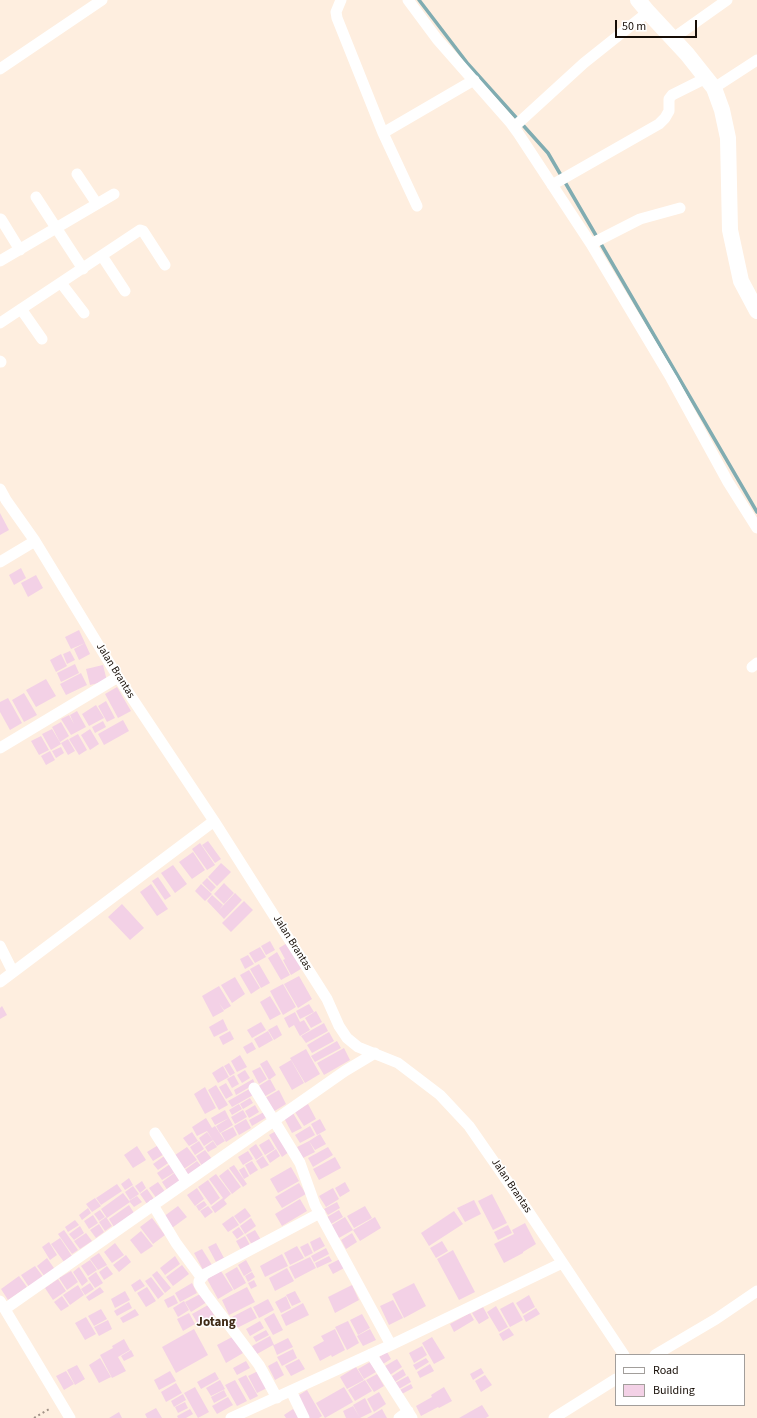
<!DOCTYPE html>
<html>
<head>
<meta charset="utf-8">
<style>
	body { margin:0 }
	#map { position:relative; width:757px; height:1418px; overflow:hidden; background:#feeedf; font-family:"Source Sans 3",sans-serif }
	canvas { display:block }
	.legend { position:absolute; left:615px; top:1354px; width:130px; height:52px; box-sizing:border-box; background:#fff; border:1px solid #a29e9b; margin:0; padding:5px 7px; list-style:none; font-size:12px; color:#160d06 }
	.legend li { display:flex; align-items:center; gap:8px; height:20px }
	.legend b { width:20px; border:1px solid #a29e9b }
	.scale { position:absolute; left:615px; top:20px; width:82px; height:18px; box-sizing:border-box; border:2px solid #160d06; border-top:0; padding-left:5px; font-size:12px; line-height:14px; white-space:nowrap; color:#160d06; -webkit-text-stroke:3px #fff; paint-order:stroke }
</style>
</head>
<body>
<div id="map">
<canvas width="757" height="1418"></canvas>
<ul class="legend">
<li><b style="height:5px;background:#fff"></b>Road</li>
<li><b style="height:11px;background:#f3d1e6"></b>Building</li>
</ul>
<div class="scale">50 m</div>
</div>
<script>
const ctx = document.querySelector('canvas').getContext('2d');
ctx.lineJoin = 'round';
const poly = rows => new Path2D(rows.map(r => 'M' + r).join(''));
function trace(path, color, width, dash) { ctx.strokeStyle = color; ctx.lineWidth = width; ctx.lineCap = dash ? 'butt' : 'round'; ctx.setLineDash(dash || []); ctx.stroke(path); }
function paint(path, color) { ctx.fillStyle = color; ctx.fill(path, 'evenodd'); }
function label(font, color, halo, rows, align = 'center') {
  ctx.font = font + ' "Source Sans 3",sans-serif'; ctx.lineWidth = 3; ctx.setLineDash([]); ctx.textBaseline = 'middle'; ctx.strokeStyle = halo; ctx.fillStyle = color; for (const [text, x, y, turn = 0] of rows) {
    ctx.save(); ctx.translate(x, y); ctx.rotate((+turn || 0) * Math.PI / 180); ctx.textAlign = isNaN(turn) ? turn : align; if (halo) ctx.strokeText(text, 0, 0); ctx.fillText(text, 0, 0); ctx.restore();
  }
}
trace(poly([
	[419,0,468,64,548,153,757,512]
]), '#80acb1', 3.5);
paint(poly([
	[0,513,9,530,0,535],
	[21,568,26,578,14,585,9,575],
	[36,575,43,588,28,597,21,583],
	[79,630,85,643,71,649,65,637],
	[85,643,90,654,79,660,74,649],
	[70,651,75,660,67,664,63,654],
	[61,654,67,666,56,672,50,660],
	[75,664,79,673,61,682,57,673],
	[103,665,107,681,90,685,86,669],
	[81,673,87,685,66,695,60,684],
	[46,679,56,696,36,707,26,690],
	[117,687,131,711,118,718,105,694],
	[24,693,37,715,24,722,12,700],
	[8,698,22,723,10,730,0,712,0,702],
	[106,701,115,718,107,722,98,706],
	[96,705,104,718,89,726,82,714],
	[77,711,86,727,71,735,61,719,69,715,74,724,70,715],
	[123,720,129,731,104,745,98,734],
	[103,721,106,727,95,733,92,727],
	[61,722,69,736,60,742,52,727],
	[52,729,61,744,51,750,42,734],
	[90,729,99,744,90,750,81,735],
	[78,734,87,750,79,755,69,739],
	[41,736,49,750,39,755,31,741],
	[68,739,75,751,68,755,61,743],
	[61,747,64,753,56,758,52,751],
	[50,751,55,760,46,765,41,756],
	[208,841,221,859,215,863,202,845],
	[200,843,215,865,207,870,192,849],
	[193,852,205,870,192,879,179,862],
	[221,863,231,872,217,886,208,877],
	[173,865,187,884,175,893,161,873],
	[158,877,171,896,165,900,152,881],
	[207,878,216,887,211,892,202,883],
	[224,883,234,893,224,904,214,894],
	[151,884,168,909,157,916,140,892],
	[201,884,212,894,205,901,195,891],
	[235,893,242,900,224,919,207,901,212,895,223,905,219,910],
	[244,901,253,910,231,932,222,923],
	[122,904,144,928,130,940,108,917],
	[270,941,275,950,266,955,261,946],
	[289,942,304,967,291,975,283,960,285,959,279,948],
	[260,947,266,957,255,963,249,953],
	[277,952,290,975,281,980,268,958],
	[248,955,254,964,245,969,240,959],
	[259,964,270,983,261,988,250,969],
	[249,970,260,988,251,994,240,975],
	[299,976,312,999,298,1008,284,984],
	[235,977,245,994,232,1003,221,985],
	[283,984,296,1007,283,1015,270,991],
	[219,986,231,1006,224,1010,219,1003,224,1011,213,1017,202,996],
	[270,996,281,1014,270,1020,260,1002],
	[309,1004,314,1012,300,1019,296,1011],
	[2,1006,7,1015,0,1019,0,1008],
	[316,1011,322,1022,311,1028,305,1018],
	[295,1012,300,1022,304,1020,310,1030,300,1036,294,1025,289,1028,284,1018],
	[223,1019,228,1030,214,1037,209,1027],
	[261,1022,266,1030,252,1038,247,1030],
	[324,1023,328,1031,306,1043,301,1036],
	[277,1025,282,1035,274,1040,268,1030],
	[230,1031,234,1039,223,1045,219,1037],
	[268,1031,273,1040,259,1048,254,1039],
	[329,1032,334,1041,312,1053,307,1045],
	[337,1041,341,1048,315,1062,311,1056],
	[252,1042,256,1049,247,1054,243,1047],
	[344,1048,350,1060,324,1075,317,1063],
	[306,1049,320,1074,305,1083,290,1058],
	[240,1055,247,1067,237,1072,231,1061],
	[267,1060,276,1075,269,1080,260,1064],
	[291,1060,304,1083,292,1090,279,1067],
	[229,1063,235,1073,230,1076,224,1066],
	[223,1066,229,1077,218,1083,212,1073],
	[260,1067,267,1079,259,1084,252,1071],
	[245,1070,250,1078,242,1083,237,1075],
	[234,1075,239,1084,232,1088,227,1079],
	[253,1079,255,1084,236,1095,234,1090],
	[270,1079,276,1090,262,1098,257,1087],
	[226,1083,233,1095,226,1099,219,1087],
	[216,1085,228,1105,219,1110,208,1090],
	[205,1087,216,1108,205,1114,194,1094],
	[251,1088,255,1094,232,1107,228,1101],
	[279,1090,286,1104,273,1112,265,1098],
	[250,1098,253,1103,243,1109,240,1104],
	[239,1104,242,1109,232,1115,229,1110],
	[308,1104,316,1119,304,1126,295,1112],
	[255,1105,259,1112,249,1118,245,1111],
	[225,1110,229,1118,215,1125,211,1118],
	[243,1110,247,1117,235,1124,231,1117],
	[264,1112,267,1117,252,1126,249,1120],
	[293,1113,302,1128,292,1133,284,1118],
	[206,1118,212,1128,215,1126,225,1141,217,1146,207,1131,197,1136,192,1127],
	[229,1118,233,1125,220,1133,216,1126],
	[246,1119,251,1128,239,1135,234,1126],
	[320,1119,326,1130,317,1135,311,1124],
	[310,1126,315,1135,300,1143,295,1135],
	[233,1127,237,1135,226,1142,221,1133],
	[276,1131,289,1152,282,1157,269,1135],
	[192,1132,198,1141,189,1146,183,1138],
	[207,1132,213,1140,204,1146,199,1138],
	[320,1134,326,1144,315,1150,309,1141],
	[269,1139,275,1149,265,1155,259,1145],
	[199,1141,204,1149,195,1155,190,1147],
	[213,1141,217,1147,208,1152,205,1147],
	[309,1141,315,1152,303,1158,297,1147],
	[160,1144,166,1153,153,1161,147,1152],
	[256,1144,263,1155,256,1160,249,1149],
	[137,1146,146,1160,133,1168,124,1155],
	[187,1147,197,1160,181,1171,172,1157],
	[328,1147,333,1155,313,1167,308,1158],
	[276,1149,280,1156,270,1163,266,1156],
	[205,1150,212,1159,202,1166,196,1156],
	[248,1151,253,1159,243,1165,238,1157],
	[167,1154,171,1161,158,1170,153,1164],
	[263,1156,269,1165,261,1169,256,1161],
	[335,1157,341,1168,319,1180,313,1169],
	[197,1161,202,1167,186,1178,182,1172],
	[252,1161,258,1170,250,1175,245,1165],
	[170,1164,175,1172,162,1180,157,1173],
	[234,1165,247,1184,243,1187,229,1168],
	[244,1167,249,1176,244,1179,239,1170],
	[291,1167,299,1181,278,1193,270,1179],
	[228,1169,241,1187,232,1194,219,1176],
	[177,1171,183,1181,168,1191,162,1182],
	[216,1174,231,1194,224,1200,227,1204,215,1213,211,1207,223,1198,209,1179],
	[129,1178,133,1185,125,1190,121,1184],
	[208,1180,220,1198,211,1205,198,1187],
	[142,1181,146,1188,140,1193,135,1186],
	[158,1182,166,1193,157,1199,149,1188],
	[345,1182,350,1191,340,1197,335,1188],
	[299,1183,306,1194,282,1208,275,1197],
	[117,1184,122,1191,101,1205,96,1198],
	[133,1186,139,1194,130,1200,125,1192],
	[197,1188,204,1199,195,1206,187,1195],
	[333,1188,339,1199,326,1207,319,1196],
	[147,1189,154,1199,147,1204,140,1194],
	[123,1193,130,1202,107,1218,101,1209],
	[492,1194,507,1223,493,1230,478,1201],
	[137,1196,142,1202,134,1207,129,1201],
	[95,1198,101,1206,92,1212,86,1204],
	[300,1199,307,1211,282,1226,275,1214],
	[474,1200,481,1214,465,1222,457,1208],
	[204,1201,207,1205,199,1211,196,1206],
	[337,1202,340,1208,328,1215,324,1209],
	[129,1205,134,1213,114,1227,109,1219],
	[178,1206,187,1217,172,1228,163,1217],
	[208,1206,213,1212,205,1218,200,1211],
	[365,1206,372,1218,354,1228,347,1216],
	[88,1208,91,1213,82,1220,79,1215],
	[245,1208,251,1216,240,1224,234,1216],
	[100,1210,105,1217,99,1221,94,1214],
	[339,1210,343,1217,331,1224,327,1217],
	[454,1211,463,1224,429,1246,421,1233],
	[93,1215,98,1223,89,1229,84,1221],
	[233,1216,239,1225,228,1232,222,1224],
	[106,1217,112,1226,105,1231,99,1222],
	[345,1217,353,1230,337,1239,330,1226],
	[375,1217,381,1228,360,1241,353,1230],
	[152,1218,165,1235,153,1244,140,1227],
	[251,1218,256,1226,245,1234,240,1226],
	[75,1220,79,1225,68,1232,65,1227],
	[525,1223,536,1244,523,1252,523,1253,504,1263,494,1244,514,1234,512,1230],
	[99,1224,104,1232,96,1238,90,1230],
	[508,1225,512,1233,498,1240,494,1232],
	[80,1226,84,1233,74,1240,69,1234],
	[239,1227,244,1234,237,1239,232,1232],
	[64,1230,78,1250,72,1254,58,1234],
	[255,1230,261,1240,252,1245,246,1235],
	[141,1231,153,1246,141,1254,130,1240],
	[86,1233,92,1241,80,1249,74,1241],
	[352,1233,357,1242,346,1249,341,1240],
	[245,1236,250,1245,241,1250,236,1241],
	[320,1237,325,1246,314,1252,310,1242],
	[60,1238,72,1256,64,1262,51,1244],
	[442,1241,448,1251,436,1258,430,1248],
	[49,1242,57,1255,50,1260,42,1247],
	[115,1243,124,1255,112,1263,104,1252],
	[216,1243,224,1258,216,1262,208,1247],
	[308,1243,313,1253,305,1257,300,1247],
	[297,1246,304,1258,290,1265,284,1253],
	[326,1248,329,1254,314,1262,311,1256],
	[202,1249,212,1265,203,1270,194,1253],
	[453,1250,475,1292,459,1300,437,1259],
	[99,1253,107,1265,98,1270,90,1259],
	[282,1254,288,1266,265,1277,260,1266],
	[126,1255,131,1262,119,1272,113,1265],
	[175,1256,180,1264,165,1275,160,1268],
	[329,1256,332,1261,317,1268,315,1263],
	[310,1257,316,1268,295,1279,289,1267],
	[47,1258,56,1271,45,1277,37,1266],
	[342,1258,346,1267,333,1274,328,1265],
	[90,1260,97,1270,88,1276,81,1266],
	[246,1260,252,1271,244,1276,238,1265],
	[182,1265,189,1274,173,1286,166,1277],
	[35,1266,44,1278,29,1287,21,1275],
	[107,1266,113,1274,104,1280,99,1272],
	[79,1267,88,1281,82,1286,73,1272],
	[237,1267,246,1283,234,1290,225,1274],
	[287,1268,294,1281,275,1291,269,1278],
	[71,1271,78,1282,67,1290,59,1278],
	[157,1271,171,1288,165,1293,152,1275],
	[221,1271,233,1290,218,1299,207,1279],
	[96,1272,103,1283,95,1288,88,1278],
	[252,1272,255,1277,248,1282,245,1276],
	[19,1276,27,1287,8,1300,1,1289],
	[151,1277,164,1294,158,1299,145,1281],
	[58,1279,66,1291,53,1300,45,1288],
	[140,1279,145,1286,135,1292,131,1285],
	[254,1280,257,1286,251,1289,248,1283],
	[90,1283,94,1289,85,1295,81,1289],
	[192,1283,197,1293,180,1302,175,1293],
	[414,1283,426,1306,404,1318,392,1294],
	[78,1285,84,1295,70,1305,63,1295],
	[352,1285,359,1300,335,1313,328,1297],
	[100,1287,104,1292,89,1301,86,1297],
	[147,1287,156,1301,146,1307,137,1293],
	[247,1287,255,1302,229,1315,222,1300],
	[125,1291,130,1300,115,1308,111,1299],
	[295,1291,301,1302,292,1306,286,1295],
	[202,1293,207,1302,191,1312,185,1302],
	[174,1295,178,1303,168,1308,164,1300],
	[529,1295,535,1307,523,1314,516,1303],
	[62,1296,69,1306,61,1311,54,1302],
	[286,1296,291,1308,281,1313,275,1302],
	[268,1299,274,1310,259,1318,253,1307],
	[393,1300,403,1318,389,1325,380,1306],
	[184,1301,189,1310,178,1317,173,1308],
	[129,1302,132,1308,117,1316,114,1311],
	[513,1302,523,1320,510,1327,500,1309],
	[303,1303,309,1315,286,1326,281,1315],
	[208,1305,214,1315,198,1324,192,1314],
	[496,1306,508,1327,499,1332,487,1312],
	[251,1307,257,1318,237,1328,232,1317],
	[483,1307,489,1318,479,1324,472,1313],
	[536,1308,540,1314,526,1322,523,1316],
	[101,1309,107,1319,94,1326,88,1316],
	[135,1309,139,1315,123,1323,120,1318],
	[189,1313,195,1324,183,1331,177,1319],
	[274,1313,283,1330,273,1335,264,1319],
	[470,1313,474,1320,454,1332,450,1324],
	[362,1314,370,1328,358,1335,350,1320],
	[86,1317,96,1334,85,1340,75,1323],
	[108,1320,112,1329,99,1336,94,1327],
	[260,1321,264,1328,250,1336,246,1329],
	[348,1321,359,1343,347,1350,335,1327],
	[509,1328,514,1335,503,1341,499,1334],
	[194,1329,208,1355,176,1373,162,1347],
	[335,1329,345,1350,332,1357,331,1355,320,1361,313,1347,324,1341,321,1336],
	[370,1329,376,1340,363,1346,357,1336],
	[266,1330,269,1335,256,1342,253,1337],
	[234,1336,243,1353,226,1363,217,1345],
	[270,1336,274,1345,288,1338,293,1347,277,1355,273,1345,257,1354,252,1346],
	[432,1337,445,1358,434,1364,422,1343],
	[124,1339,130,1350,118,1357,126,1371,112,1378,100,1355,113,1348,112,1346],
	[422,1346,427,1355,414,1363,409,1353],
	[293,1349,297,1358,282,1366,277,1357],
	[131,1350,134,1356,124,1361,121,1356],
	[387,1352,391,1359,380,1366,376,1359],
	[100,1358,111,1377,99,1383,89,1365],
	[426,1358,429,1362,416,1370,413,1365],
	[299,1359,305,1369,291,1376,285,1366],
	[397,1359,402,1367,390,1375,385,1366],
	[246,1361,250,1368,237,1375,233,1368],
	[277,1361,284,1375,275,1380,268,1366],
	[370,1362,376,1372,364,1379,358,1369],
	[430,1364,434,1371,420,1378,417,1372],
	[77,1365,85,1379,75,1385,67,1370],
	[356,1367,364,1380,347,1389,340,1377],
	[481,1368,484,1373,473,1380,470,1374],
	[403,1369,406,1375,395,1382,392,1376],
	[66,1371,74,1384,64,1390,56,1376],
	[170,1371,176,1381,159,1390,154,1380],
	[258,1371,267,1388,257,1393,248,1376],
	[215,1372,219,1379,201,1389,197,1382],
	[377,1374,384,1386,374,1392,366,1380],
	[246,1375,258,1396,250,1400,238,1379],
	[485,1375,492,1385,481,1392,475,1381],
	[408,1376,411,1382,399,1389,395,1383],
	[220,1380,225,1389,211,1396,206,1388],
	[235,1380,247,1401,237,1406,225,1385],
	[365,1380,372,1391,355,1401,348,1390],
	[176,1383,182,1393,166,1402,161,1392],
	[411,1384,413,1388,400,1395,398,1391],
	[195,1387,209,1412,198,1418,184,1393],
	[344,1387,353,1402,325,1418,316,1403],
	[444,1387,452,1401,439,1408,438,1407,421,1416,416,1406,432,1397,431,1395],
	[224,1390,227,1396,214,1403,211,1397],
	[307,1390,322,1416,319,1418,308,1418,296,1397],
	[379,1392,386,1404,374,1412,367,1399],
	[183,1394,186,1400,174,1407,171,1401],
	[228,1397,233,1405,217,1414,212,1406],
	[365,1398,372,1412,360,1418,353,1405],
	[185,1402,188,1408,178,1413,175,1407],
	[482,1405,489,1416,486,1418,459,1418],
	[353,1406,360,1418,346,1418,343,1411],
	[156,1408,162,1418,147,1418,145,1414],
	[190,1409,193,1414,186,1418,178,1418,177,1416],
	[293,1409,299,1418,286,1418,284,1415],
	[382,1409,387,1418,367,1418],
	[119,1412,122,1418,109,1418]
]), '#f3d1e6');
trace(poly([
	[34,1418,51,1408]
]), '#a19388', 2, [2, 3]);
trace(poly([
	[341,0,336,12,337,18,383,133,417,206],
	[408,0,437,39,510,122,518,133,591,244,671,378,728,482,757,528],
	[672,39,727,0],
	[0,69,102,0],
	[714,88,757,60],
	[514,127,584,63,648,12],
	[383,133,474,80],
	[77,174,97,204],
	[552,185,659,124,665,118,669,111,669,99,672,95,706,78],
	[36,197,83,269],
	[1,219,20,250],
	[591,244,640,219,680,208],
	[102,256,125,291],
	[0,261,114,194],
	[61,283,84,313],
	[21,309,42,339],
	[0,323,140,230,143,231,165,265],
	[0,361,1,362],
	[0,489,6,500,35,541,118,677,214,821,327,999,339,1026,347,1038,358,1047,398,1063,440,1095,469,1126,526,1208,624,1355],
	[0,562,35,541],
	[752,667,757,663],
	[0,748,118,677],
	[0,946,13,972],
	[0,982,214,821],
	[254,1088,300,1163,315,1205,391,1345],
	[155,1133,186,1181],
	[153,1205,176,1243,201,1277],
	[0,1301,70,1418],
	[5,1309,345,1071,375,1053],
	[371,1354,412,1418],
	[655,1355,716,1319,757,1291],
	[291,1391,304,1418],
	[277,1398,259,1365,204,1292,199,1284,199,1281,205,1274,320,1213],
	[231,1418,391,1345,562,1263],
	[399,1418,408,1411],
	[554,1418,616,1379]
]), '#fff', 11);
trace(poly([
	[638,0,648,12,687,54,714,88,722,110,728,138,730,230,741,281,757,311]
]), '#fff', 16);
label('11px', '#160d06', '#fff', [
	["Jalan Brantas",115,671,58],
	["Jalan Brantas",292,943,58],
	["Jalan Brantas",511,1186,56]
]);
label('bold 13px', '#402b17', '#fff', [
	["Jotang",216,1323]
]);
</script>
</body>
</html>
